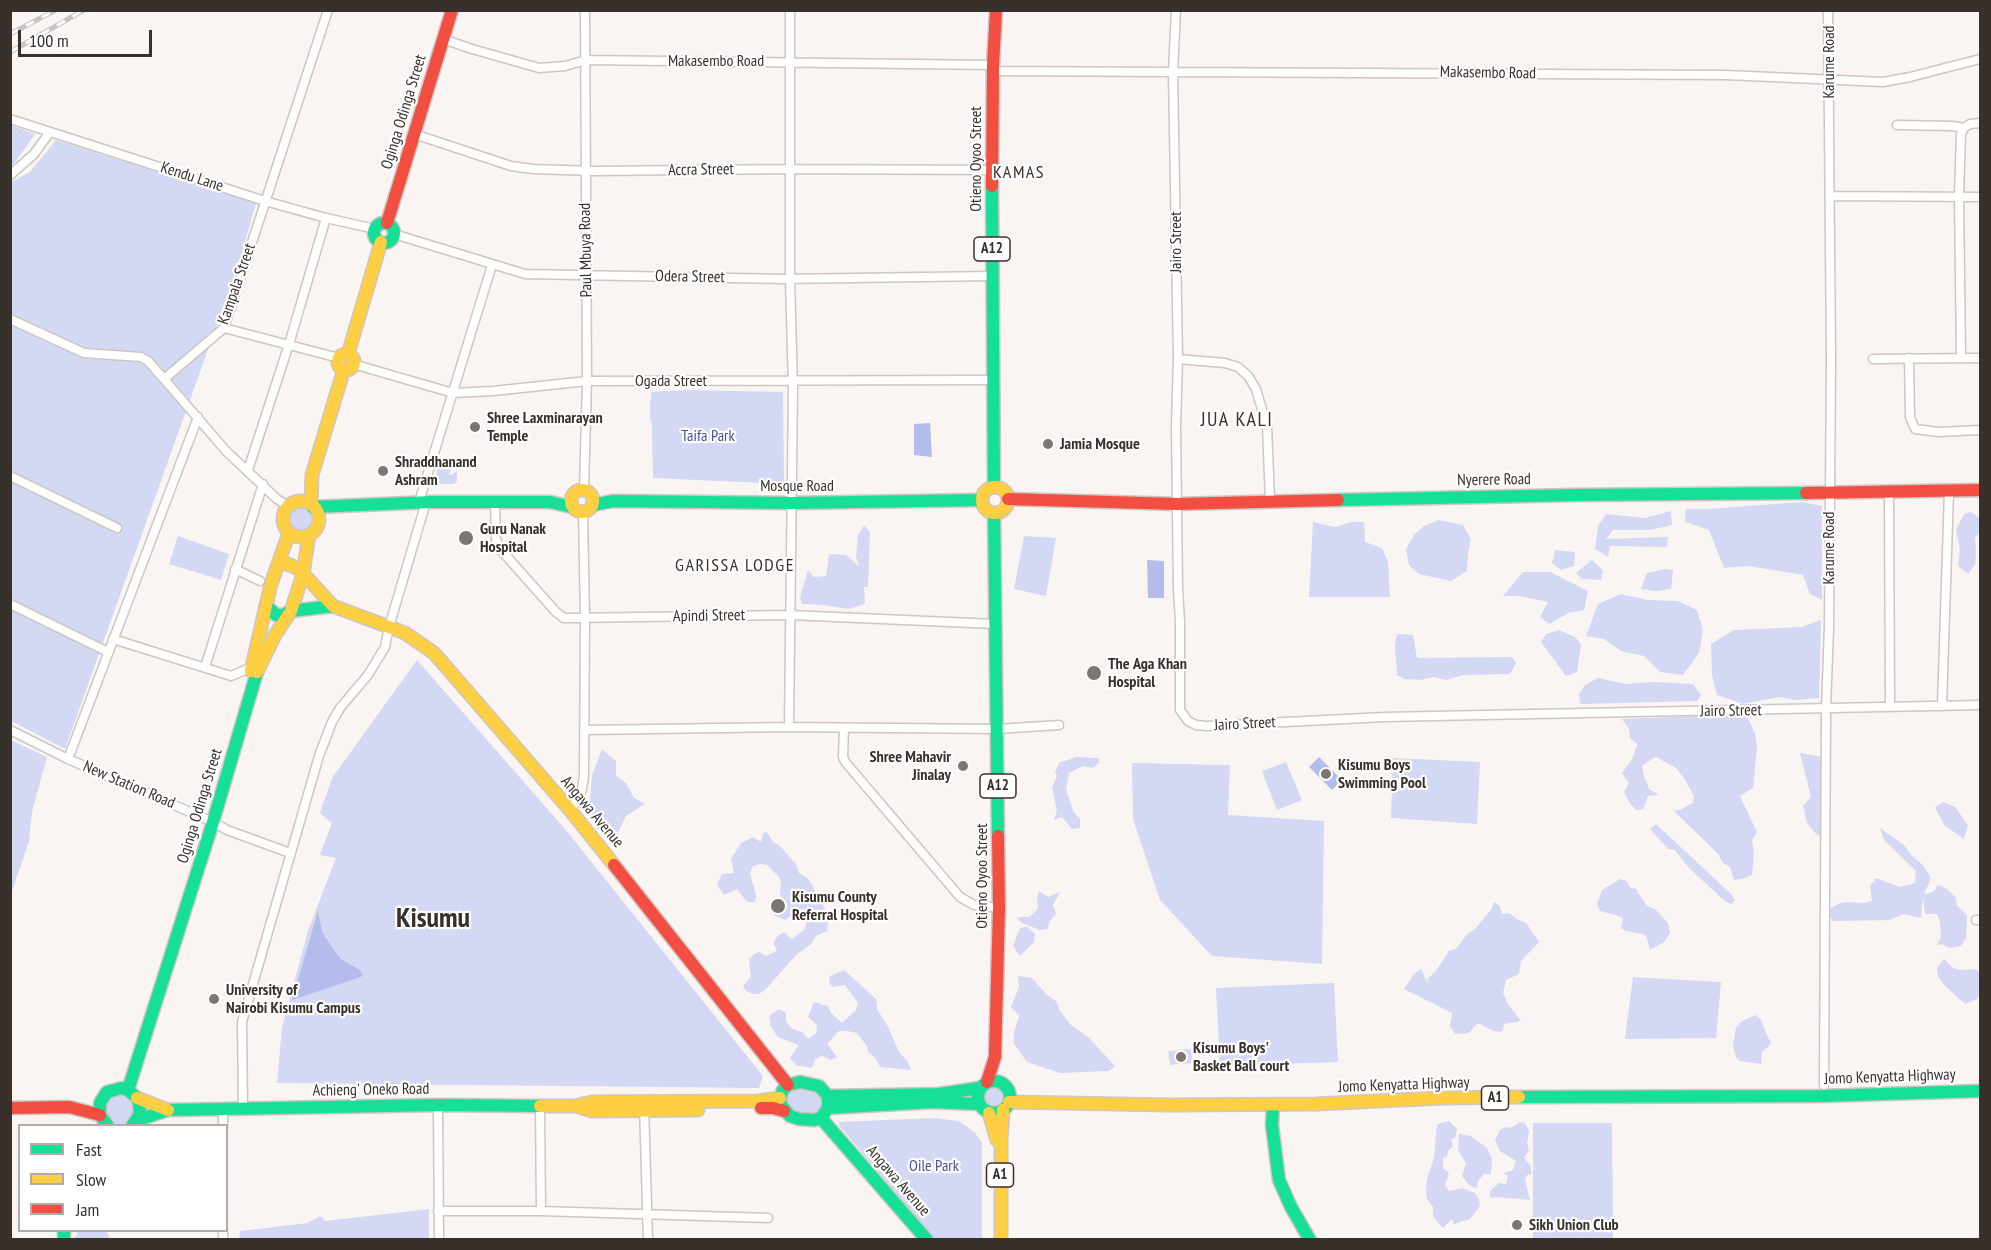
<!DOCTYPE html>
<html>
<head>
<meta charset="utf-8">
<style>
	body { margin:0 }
	#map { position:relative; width:1991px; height:1250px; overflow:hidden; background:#faf5f2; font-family:"PT Sans Narrow",sans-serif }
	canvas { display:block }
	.frame { position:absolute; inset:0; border:12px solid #38302a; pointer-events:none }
	.legend { position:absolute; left:18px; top:1124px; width:210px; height:108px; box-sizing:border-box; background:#fff; border:2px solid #afacaa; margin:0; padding:8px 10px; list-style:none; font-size:18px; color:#38302a }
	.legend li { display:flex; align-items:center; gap:12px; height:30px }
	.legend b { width:30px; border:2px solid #afacaa }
	.scale { position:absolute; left:18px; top:30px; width:134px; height:27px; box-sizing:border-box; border:3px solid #38302a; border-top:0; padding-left:8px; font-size:18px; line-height:21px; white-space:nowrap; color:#38302a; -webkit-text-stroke:4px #fff; paint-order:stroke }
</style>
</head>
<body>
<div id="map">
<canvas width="1991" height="1250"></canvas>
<div class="frame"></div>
<ul class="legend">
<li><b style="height:8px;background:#16e098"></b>Fast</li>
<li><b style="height:8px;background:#ffcf43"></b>Slow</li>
<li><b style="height:8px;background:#f24e42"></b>Jam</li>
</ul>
<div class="scale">100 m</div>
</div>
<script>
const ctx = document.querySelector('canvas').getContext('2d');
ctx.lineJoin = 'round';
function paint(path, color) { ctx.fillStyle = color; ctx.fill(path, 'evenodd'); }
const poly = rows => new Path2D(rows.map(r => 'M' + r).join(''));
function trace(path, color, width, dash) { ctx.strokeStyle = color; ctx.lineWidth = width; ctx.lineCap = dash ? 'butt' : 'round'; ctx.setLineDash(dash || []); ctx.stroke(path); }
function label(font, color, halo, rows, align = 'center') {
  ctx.font = font + ' "PT Sans Narrow",sans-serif'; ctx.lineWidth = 4.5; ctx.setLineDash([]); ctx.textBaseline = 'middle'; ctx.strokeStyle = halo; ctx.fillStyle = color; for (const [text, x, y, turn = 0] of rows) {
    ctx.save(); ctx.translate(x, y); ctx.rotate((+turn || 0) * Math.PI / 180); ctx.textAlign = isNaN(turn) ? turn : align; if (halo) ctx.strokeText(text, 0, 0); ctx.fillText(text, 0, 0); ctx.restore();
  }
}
paint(poly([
	[10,125,35,134,10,169],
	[56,140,256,203,239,263,65,749,11,721,11,182,30,172],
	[686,390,783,392,784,484,653,478,651,392],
	[1802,502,1822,506,1822,600,1810,594,1803,575,1748,566,1724,568,1709,530,1685,522,1686,509,1707,509],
	'285 519a15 15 0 1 1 30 0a15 15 0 1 1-30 0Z',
	[1671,511,1672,525,1650,530,1613,530,1606,539,1668,537,1667,547,1610,546,1608,557,1595,549,1598,526,1606,514,1645,518],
	[1439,520,1463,525,1471,539,1468,553,1467,571,1451,581,1419,574,1409,565,1406,549,1414,535,1424,526],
	[1313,522,1335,527,1352,522,1364,522,1365,542,1382,548,1388,562,1390,597,1309,597],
	[178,536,229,554,221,580,169,564],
	[1024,536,1056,538,1046,596,1014,589],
	[1555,550,1575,552,1574,566,1561,570,1552,563],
	[1592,560,1603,570,1601,580,1582,579,1576,573],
	[1664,569,1673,570,1671,589,1656,591,1641,589,1647,573],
	[1523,572,1550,572,1588,591,1584,610,1569,613,1549,624,1540,617,1548,602,1520,596,1503,596],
	[1621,594,1647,600,1678,601,1697,610,1703,630,1699,653,1683,675,1660,672,1644,656,1621,651,1604,639,1586,636,1598,604],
	[1821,620,1819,698,1796,700,1779,697,1743,704,1717,695,1712,675,1711,644,1734,630,1802,627],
	[1559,630,1575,637,1581,644,1577,672,1566,676,1541,642,1546,634],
	[1397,634,1413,635,1417,658,1512,657,1516,663,1510,674,1464,675,1446,680,1434,677,1420,680,1404,679,1397,675,1395,645],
	[417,660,565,829,763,1076,759,1088,277,1083,282,1027,308,931,336,858,320,855,332,823,320,813,332,778],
	[1598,678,1626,684,1652,682,1693,684,1701,695,1697,701,1580,704,1579,694,1585,685],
	[11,740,47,757,32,812,29,841,11,894],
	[1393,758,1480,762,1477,824,1391,818],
	[1286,762,1302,800,1277,810,1262,771],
	[1132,763,1230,765,1228,815,1324,821,1322,964,1212,956,1160,900,1133,819],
	[1494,902,1500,906,1502,914,1509,913,1517,919,1518,929,1528,939,1523,946,1506,960,1494,976,1490,987,1470,1003,1461,1007,1442,1000,1429,986,1427,979,1436,971,1449,951,1456,949,1467,934,1475,929,1491,910],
	[1633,977,1721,982,1716,1038,1625,1039],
	[1334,983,1338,1062,1220,1066,1216,988],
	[1191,1049,1193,1063,1170,1065,1168,1051],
	[989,1083,999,1083,1006,1091,1008,1095,1005,1106,987,1110,979,1101,978,1096,981,1090],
	[797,1086,818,1090,825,1104,819,1114,803,1117,784,1106,785,1092],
	[114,1091,132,1095,137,1113,127,1125,109,1124,102,1102],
	[934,1118,959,1121,975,1133,982,1142,982,1239,933,1239,839,1125,839,1122],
	[1533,1123,1612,1123,1613,1239,1533,1239],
	[429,1209,429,1239,239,1240,240,1231]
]), '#d3d8f4');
paint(poly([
	[61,294,89,299,121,304,110,326,82,323,78,330,70,336,71,314,62,303],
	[147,327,160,338,167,347,178,353,170,360,159,360,151,357,147,346,139,337],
	[661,393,691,397,700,393,731,396,770,395,783,398,776,440,778,446,768,452,776,459,777,468,768,482,752,477,713,478,677,473,668,475,659,471,653,430,657,427,650,420,650,401],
	[130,441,138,445,151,461,143,465,125,460,121,450],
	[443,463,456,464,448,474,451,475,457,471,457,481,454,484,440,484,436,478,437,468],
	[1971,512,1979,518,1980,532,1975,538,1976,552,1975,565,1968,574,1958,566,1960,549,1956,530,1964,514],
	[864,525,870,532,868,587,864,587,865,604,848,609,823,605,802,604,800,598,808,570,814,577,826,576,829,554,846,555,859,566,856,557,858,535],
	[1746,714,1755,733,1757,749,1753,788,1740,796,1757,832,1752,841,1754,853,1752,875,1742,879,1734,880,1730,867,1723,863,1718,854,1674,811,1682,809,1693,803,1694,796,1684,778,1676,768,1656,757,1649,761,1642,766,1644,776,1649,789,1659,795,1648,796,1643,809,1636,810,1629,802,1624,792,1629,783,1622,773,1633,758,1637,744,1630,738,1629,729,1622,719],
	[602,749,616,761,616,776,626,783,634,798,645,804,626,816,618,833,597,829,589,808,592,776],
	[1800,753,1822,757,1821,774,1829,799,1831,839,1817,835,1807,823,1803,806,1811,797],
	[1076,757,1099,758,1099,763,1093,768,1083,766,1069,773,1066,788,1073,811,1080,819,1080,828,1072,829,1062,817,1054,820,1057,811,1052,788,1057,776,1055,772,1059,763],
	[1944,802,1955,807,1968,825,1964,839,1944,825,1935,807],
	[1656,824,1731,894,1735,900,1732,904,1726,902,1689,868,1675,850,1668,849,1657,837,1650,829],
	[1880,828,1904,845,1912,856,1923,865,1931,878,1924,894,1933,892,1938,885,1947,889,1956,898,1957,906,1967,915,1966,938,1961,946,1949,948,1941,944,1937,945,1941,937,1940,922,1937,914,1925,914,1923,896,1921,918,1904,914,1889,920,1833,921,1826,911,1840,903,1849,902,1863,903,1872,901,1870,886,1876,878,1900,887,1915,883,1916,871,1884,840],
	[767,832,773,842,779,845,796,864,799,873,808,878,829,916,827,931,816,936,811,944,796,955,766,989,759,994,753,994,746,991,743,986,751,977,749,960,754,954,759,952,766,956,777,951,774,944,775,939,779,935,784,932,792,939,804,930,806,926,806,921,800,914,792,915,785,920,773,915,784,899,780,895,781,883,779,877,767,865,761,864,753,866,750,873,756,895,755,902,747,902,737,889,724,895,717,885,722,874,734,873,731,859,741,843,753,837,761,842,763,833],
	[572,858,593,870,607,892,627,911,639,935,661,955,675,977,710,1014,751,1069,734,1082,702,1082,678,1078,660,1079,589,1070,598,1054,609,1043,624,1022,603,1015,604,983,571,942,550,931,546,895,554,873],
	[531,865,536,877,530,889,525,912,518,917,510,909,498,903,507,893,508,878,516,867],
	[1620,879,1627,881,1630,887,1636,889,1647,906,1655,909,1668,923,1670,933,1664,942,1650,950,1646,935,1626,931,1621,928,1623,918,1616,915,1600,911,1597,904,1602,890],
	[1039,891,1048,897,1060,892,1053,905,1056,914,1050,921,1047,929,1040,930,1022,923,1016,917,1029,917,1038,909,1037,899],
	[1517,919,1526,923,1539,942,1521,961,1519,974,1506,980,1503,993,1508,1004,1521,1021,1504,1024,1503,1031,1499,1032,1489,1029,1478,1023,1469,1033,1455,1034,1450,1026,1452,1013,1404,989,1415,973,1421,969,1429,986,1442,1000,1461,1007,1470,1003,1490,987,1494,976,1506,960,1523,946,1527,939,1518,929],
	[1028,927,1035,934,1034,942,1020,956,1013,946,1020,928],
	[1944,959,1953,968,1962,970,1976,969,1980,974,1980,993,1977,999,1965,1004,1944,985,1938,976,1937,968],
	[844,970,876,999,877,1009,888,1027,900,1054,907,1060,911,1070,880,1067,875,1057,868,1052,867,1046,857,1033,847,1031,839,1031,827,1044,837,1057,831,1060,822,1056,815,1059,812,1068,796,1065,790,1058,799,1045,778,1037,771,1027,769,1016,779,1009,786,1013,786,1021,792,1029,802,1032,809,1039,816,1033,817,1025,808,1017,814,1002,828,1006,831,1013,842,1023,856,1010,858,1003,845,985,833,987,829,983,830,976],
	[1018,976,1032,978,1047,995,1057,1002,1059,1010,1071,1025,1088,1037,1115,1066,1109,1071,1060,1073,1027,1062,1014,1044,1014,1032,1019,1016,1011,1007,1019,987],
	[371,980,458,1033,509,1036,514,1049,509,1069,496,1078,477,1082,417,1079,384,1081,385,1072,398,1069,414,1060,420,1053,414,1025,378,992],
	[1756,1015,1761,1020,1771,1044,1762,1052,1761,1064,1739,1061,1736,1057,1733,1046,1736,1027,1742,1021],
	[889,1120,947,1120,963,1127,977,1141,976,1187,971,1198,959,1215,973,1239,937,1239,935,1235,901,1201,898,1178,892,1160,875,1161,869,1157,848,1124,886,1122,898,1131,894,1144,903,1135],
	[1449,1121,1457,1129,1455,1137,1451,1140,1453,1146,1448,1151,1447,1157,1443,1158,1443,1168,1449,1173,1445,1185,1449,1191,1462,1188,1475,1193,1479,1199,1480,1206,1470,1219,1454,1224,1452,1219,1443,1228,1433,1217,1433,1207,1427,1199,1426,1190,1427,1179,1434,1158,1437,1124],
	[1520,1122,1525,1123,1529,1132,1527,1143,1529,1151,1524,1158,1530,1165,1532,1174,1527,1175,1525,1180,1530,1200,1497,1197,1491,1198,1489,1192,1499,1183,1506,1184,1508,1177,1504,1173,1513,1170,1516,1161,1500,1151,1495,1140,1500,1130,1506,1127,1511,1128],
	[1459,1134,1471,1136,1487,1148,1492,1158,1491,1174,1484,1174,1478,1181,1477,1188,1470,1186,1462,1176,1466,1163,1458,1150],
	[320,1216,333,1229,339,1220,352,1219,363,1222,370,1233,383,1233,390,1239,247,1239,249,1232,265,1234,273,1230,299,1228],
	[77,1230,106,1231,110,1238,109,1240,73,1239,77,1235]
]), '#d4d8f5');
paint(poly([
	[930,423,932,457,914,455,914,424],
	[1147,560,1164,561,1164,598,1148,598],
	[1319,757,1342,780,1332,790,1309,767],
	[318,911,322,932,334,950,341,959,360,970,363,976,292,1000]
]), '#b3bcea');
const street = poly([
	[1176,10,1173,72,1178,359,1176,426,1178,589,1180,622,1180,710,1188,721,1196,725,1206,726,1385,717,1980,705],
	[443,39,472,49,539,68,565,66,586,60,993,65],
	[993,71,1726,75,1883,82,1910,77,1980,59],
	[10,119,265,201,326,218,375,229],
	[1897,125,1952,126,1964,128],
	[414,134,511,166,533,169,594,171,790,169,993,170],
	[10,175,34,154,50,132],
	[1831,196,1980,197],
	[394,234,525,274,784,279,992,276],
	[10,319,84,353,141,357,148,361,164,379],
	[224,328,339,358],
	[1909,358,1910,417,1915,429,1939,432,1980,430],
	[1961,358,1959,196,1961,134,1964,128,1970,124,1980,123],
	[1178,359,1225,363,1238,367,1248,376,1256,389,1267,426,1270,501],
	[1873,359,1980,358],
	[353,364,453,393,493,391,587,381,994,380],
	[248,470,289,344,326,218],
	[10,476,117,528],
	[584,490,587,381,585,10],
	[1889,491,1890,707],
	[419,502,492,265],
	[495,503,496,539,500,549,556,612,564,618,790,615,995,624],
	[288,506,277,499,226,451,164,379,224,328,328,10],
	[235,569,260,581],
	[10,604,108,652],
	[113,639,231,676,252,667,255,668],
	[205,667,263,484],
	[1942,706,1949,491],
	[789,727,793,388,790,279,790,10],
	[844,728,843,757,846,763,960,897,974,905,999,908],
	[10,730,68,759,213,822,227,830,290,853],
	[585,730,789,727,998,729,1059,725],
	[68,759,198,417],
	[570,810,576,802,582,789,584,776,585,618,583,512],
	[1976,920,1980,920],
	[1824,1085,1826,708,1829,627,1831,358,1828,10],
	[438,1105,439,1240],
	[644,1105,648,1240],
	[540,1106,541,1211],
	[223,1108,223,1126],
	[243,1108,242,1022,319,756,332,722,340,708,368,675,385,647,389,627,426,502],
	[438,1211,541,1211,768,1218],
	[223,1240,223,1230]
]);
const fast = poly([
	[992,186,994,487],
	'374 233a10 10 0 1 1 20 0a10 10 0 1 1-20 0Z',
	[1338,500,1575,495,1806,493],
	[593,505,613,501,793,503,981,500],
	[313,507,432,502,550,502,572,507],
	[994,514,998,836],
	[266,605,276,615,283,615,291,611,333,606],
	'978 1097a16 16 0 1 1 32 0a16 16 0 1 1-32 0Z',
	[800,1082,819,1086,828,1096,828,1108,821,1118,814,1120,799,1119,790,1116,781,1105,780,1098,783,1090,788,1085,800,1082],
	[128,1090,213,822,257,672],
	[828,1096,939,1094,980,1088],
	[1519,1097,1821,1096,1980,1091],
	[1273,1105,1272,1125,1279,1180,1291,1207,1310,1240],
	[828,1108,933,1102,979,1104],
	[821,1118,927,1240],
	[138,1120,168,1110,438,1105,540,1106],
	[108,1126,100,1115,100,1103,107,1092,122,1088,128,1090,137,1098,139,1103,140,1114,132,1126],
	[64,1230,64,1240]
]);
const slow = poly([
	[348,354,381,242],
	'338 362a8 8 0 1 1 16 0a8 8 0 1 1-16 0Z',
	'982 500a13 13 0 1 1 26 0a13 13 0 1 1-26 0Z',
	'571 501a11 11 0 1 1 22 0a11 11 0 1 1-22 0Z',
	'283 519a18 18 0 1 1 36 0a18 18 0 1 1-36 0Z',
	[311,504,312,475,344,369],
	[278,565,285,563,299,569,333,606,405,633,434,653,570,810,614,865],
	[251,671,271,584,289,533],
	[257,672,275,635,291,611,303,574,309,535],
	[137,1098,168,1110],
	[1009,1102,1171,1105,1316,1104,1442,1098,1519,1097],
	[540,1106,575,1106,592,1102,758,1101,780,1098],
	[576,1106,591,1111,698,1110],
	[989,1113,997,1140],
	[1001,1240,1001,1140,1003,1110]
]);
const jam = poly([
	[992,186,993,65,996,10],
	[387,223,452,10],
	[1806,493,1980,490],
	[1008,499,1177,504,1338,500],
	[614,865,788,1085],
	[987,1082,995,1057,999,908,998,836],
	[10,1108,69,1107,100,1115],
	[761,1108,773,1108,784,1111]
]);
trace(street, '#cdc6c2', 11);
trace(fast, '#cdc6c2', 15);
trace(slow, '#cdc6c2', 15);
trace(jam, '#cdc6c2', 15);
trace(street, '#fefefd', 8);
trace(fast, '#16e098', 12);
trace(slow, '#ffcf43', 12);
trace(jam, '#f24e42', 12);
const rail = poly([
	[10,34,56,10],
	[10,52,84,10]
]);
trace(rail, '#c6c5c4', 5);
trace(rail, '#fff', 3, [9]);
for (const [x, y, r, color] of [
	[475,427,6,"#7c7570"],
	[1048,444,6,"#7c7570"],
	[383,471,6,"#7c7570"],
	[466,538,8,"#7c7570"],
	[1094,673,8,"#7c7570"],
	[963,766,6,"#7c7570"],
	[1326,774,6,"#7c7570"],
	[778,906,8,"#7c7570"],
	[214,999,6,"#7c7570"],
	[1181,1057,6,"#7c7570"],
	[1517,1225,6,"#7c7570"]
]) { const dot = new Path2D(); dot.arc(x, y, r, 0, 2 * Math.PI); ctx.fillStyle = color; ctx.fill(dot); trace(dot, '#fff', 2); }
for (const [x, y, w] of [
	[992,249,36],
	[998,786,36],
	[1495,1098,27],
	[1000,1175,27]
]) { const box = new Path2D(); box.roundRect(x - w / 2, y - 12, w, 24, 4.5); ctx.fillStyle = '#fff'; ctx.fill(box); trace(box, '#38302a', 1.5); }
label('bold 15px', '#38302a', null, [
	["A12",992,249],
	["A12",998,786],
	["A1",1495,1098],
	["A1",1000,1175]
]);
label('16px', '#38302a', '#fff', [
	["Makasembo Road",716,61],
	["Karume Road",1829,62,-90],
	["Makasembo Road",1488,73,1],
	["Oginga Odinga Street",404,112,-73],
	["Otieno Oyoo Street",976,159,-90],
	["Accra Street",701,170,-1],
	["Kendu Lane",192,177,18],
	["Jairo Street",1176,242,-90],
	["Paul Mbuya Road",586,250,-91],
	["Odera Street",690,277,1],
	["Kampala Street",237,284,-71],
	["Ogada Street",671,381],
	["Nyerere Road",1494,480,-1],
	["Mosque Road",797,486],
	["Karume Road",1829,548,-90],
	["Apindi Street",709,616,-1],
	["Jairo Street",1731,711,-1],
	["Jairo Street",1245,724,-3],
	["New Station Road",129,785,23],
	["Oginga Odinga Street",200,806,-73],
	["Angawa Avenue",592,812,50],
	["Otieno Oyoo Street",982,876,-90],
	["Jomo Kenyatta Highway",1890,1077,-2],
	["Jomo Kenyatta Highway",1404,1085,-2],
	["Achieng' Oneko Road",371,1090,-1],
	["Angawa Avenue",898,1181,49]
]);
label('bold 16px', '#38302a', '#fff', [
	["Shree Laxminarayan",487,418],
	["Temple",487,436],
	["Jamia Mosque",1060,444],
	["Shraddhanand",395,462],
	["Ashram",395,480],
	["Guru Nanak",480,529],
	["Hospital",480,547],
	["The Aga Khan",1108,664],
	["Hospital",1108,682],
	["Shree Mahavir",951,757,"right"],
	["Jinalay",951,775,"right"],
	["Kisumu Boys",1338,765],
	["Swimming Pool",1338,783],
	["Kisumu County",792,897],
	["Referral Hospital",792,915],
	["University of",226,990],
	["Nairobi Kisumu Campus",226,1008],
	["Kisumu Boys'",1193,1048],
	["Basket Ball court",1193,1066],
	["Sikh Union Club",1529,1225]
], 'left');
label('16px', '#434f9e', '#fff', [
	["Taifa Park",708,436],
	["Oile Park",934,1166]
]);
ctx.letterSpacing = '1.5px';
label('18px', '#38302a', '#fff', [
	["KAMAS",1019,173],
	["GARISSA LODGE",735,566]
]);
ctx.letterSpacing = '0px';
ctx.letterSpacing = '1.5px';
label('20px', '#38302a', '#fff', [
	["JUA KALI",1237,420]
]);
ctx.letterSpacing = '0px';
label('bold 28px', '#38302a', '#fff', [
	["Kisumu",433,919]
]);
</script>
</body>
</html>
